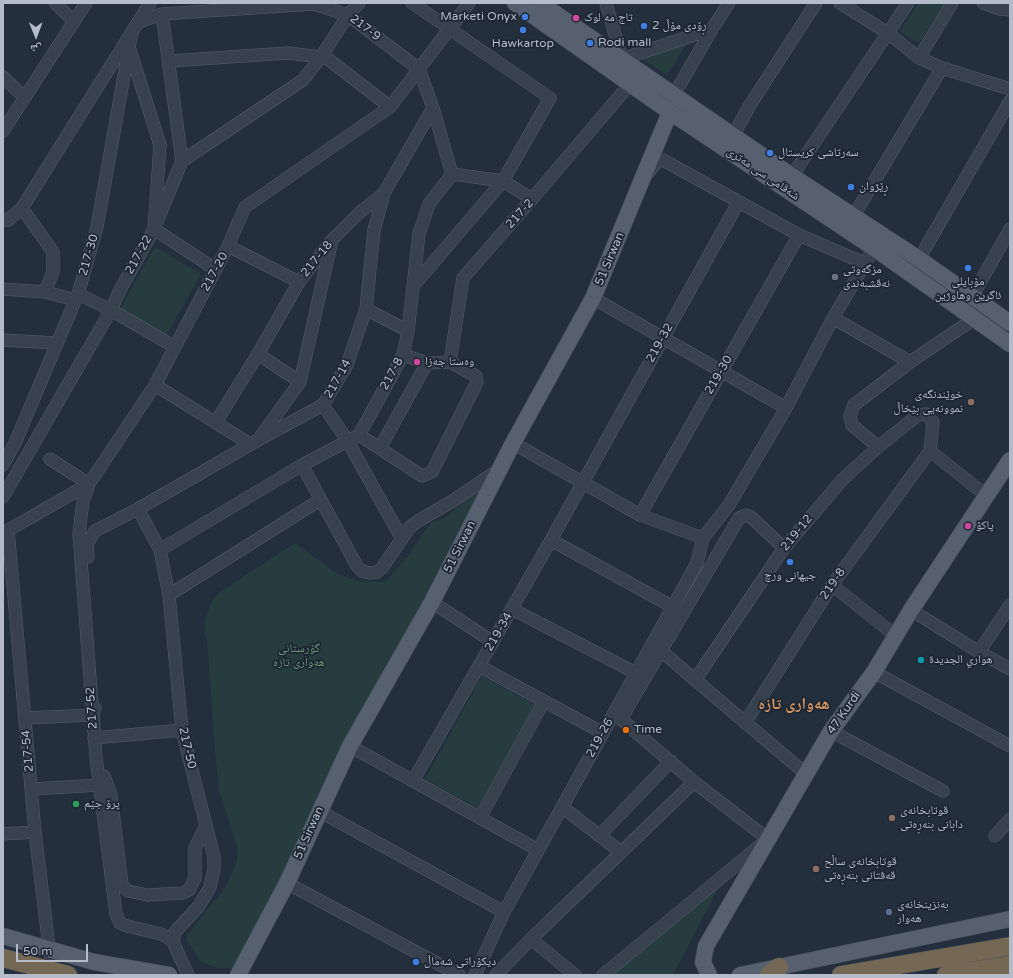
<!DOCTYPE html>
<html>
<head>
<meta charset="utf-8">
<style>
	body { margin:0 }
	#map { position:relative; width:1013px; height:978px; overflow:hidden; background:#242f3e; font-family:"Varela Round","Noto Naskh Arabic",sans-serif }
	canvas { display:block }
	.frame { position:absolute; inset:0; border:4px solid #b4bcc9; pointer-events:none }
	.north { position:absolute; left:16px; top:16px; width:40px; height:40px; -webkit-text-stroke:3px #1d2633; paint-order:stroke; rotate:179deg; font-size:11px; font-weight:700; line-height:16px; text-align:center; color:#b4bcc9 }
	.north::after { content:''; display:block; margin:auto; width:14px; height:18px; background:#b4bcc9; clip-path:polygon(50% 0,100% 100%,50% 72%,0 100%) }
	.scale { position:absolute; left:16px; top:944px; width:72px; height:18px; box-sizing:border-box; border:2px solid #b4bcc9; border-top:0; padding-left:5px; font-size:12px; line-height:14px; white-space:nowrap; color:#b4bcc9; -webkit-text-stroke:3px #1d2633; paint-order:stroke }
</style>
</head>
<body>
<div id="map">
<canvas width="1013" height="978"></canvas>
<div class="frame"></div>
<div class="north">ش</div>
<div class="scale">50 m</div>
</div>
<script>
const ctx = document.querySelector('canvas').getContext('2d');
ctx.lineJoin = 'round';
function paint(path, color) { ctx.fillStyle = color; ctx.fill(path, 'evenodd'); }
const poly = rows => new Path2D(rows.map(r => 'M' + r).join(''));
function trace(path, color, width, dash) { ctx.strokeStyle = color; ctx.lineWidth = width; ctx.lineCap = dash ? 'butt' : 'round'; ctx.setLineDash(dash || []); ctx.stroke(path); }
function label(font, color, halo, rows, align = 'center') {
  ctx.font = font + ' "Varela Round","Noto Naskh Arabic",sans-serif'; ctx.lineWidth = 3.5; ctx.setLineDash([]); ctx.textBaseline = 'middle'; ctx.strokeStyle = halo; ctx.fillStyle = color; for (const [text, x, y, turn = 0] of rows) {
    ctx.save(); ctx.translate(x, y); ctx.rotate((+turn || 0) * Math.PI / 180); ctx.textAlign = isNaN(turn) ? turn : align; if (halo) ctx.strokeText(text, 0, 0); ctx.fillText(text, 0, 0); ctx.restore();
  }
}
paint(poly([
	[918,3,944,3,919,43,900,32],
	[688,42,667,75,642,59],
	[155,247,201,274,166,336,120,309],
	[479,489,487,491,326,792,236,968,218,968,201,962,187,940,187,935,225,888,236,864,238,849,219,791,215,750,207,639,205,634,205,621,211,603,220,592,295,543,339,575,359,581,385,582,408,556,426,529,433,522,444,518],
	[482,676,535,705,478,808,425,779],
	[723,879,673,975,612,975]
]), '#263c3f');
const minor = poly([
	[55,3,74,22],
	[412,3,550,98,503,181,414,285],
	[606,3,622,59,712,29],
	[840,3,888,33,919,58,942,68,1010,89],
	[983,3,1000,9,1010,10],
	[162,14,182,161],
	[138,22,162,14,314,4,348,15,419,69,433,108,452,174,429,204,419,234,408,331,403,355,359,435,302,465,160,550],
	[130,50,160,145,154,229,215,269],
	[919,58,952,3],
	[170,61,288,53,321,57,328,59,390,107],
	[3,77,24,97],
	[674,95,712,29,729,3],
	[3,131,86,3],
	[733,136,750,105,816,3],
	[649,172,658,160,663,160,799,235,864,263],
	[452,174,503,181,532,199],
	[792,176,908,3],
	[22,208,53,252,53,272,45,292],
	[853,217,942,68],
	[3,220,8,220,22,208,150,3],
	[228,246,299,282],
	[919,259,1010,101],
	[3,289,45,292,76,300],
	[78,294,111,310,175,347],
	[972,297,1010,229],
	[593,298,786,408],
	[366,309,408,331],
	[833,318,910,362],
	[3,340,56,343],
	[258,354,300,382],
	[450,362,463,278,532,199,630,84],
	[155,385,250,444],
	[323,405,347,440,402,539],
	[216,422,258,354,299,282,331,241,359,213,384,193,433,108],
	[359,435,422,476,432,472,477,382,476,376,450,362,427,363,403,355],
	[261,436,300,382,331,244],
	[513,443,640,515,703,538],
	[878,447,852,425,850,416,854,405,910,362,974,319],
	[380,448,427,363],
	[50,459,89,484],
	[3,465,15,443,78,294,97,227,132,31],
	[302,465,357,566,362,571,369,573,377,572,382,568,410,527,418,521,451,502,500,469],
	[3,497,111,310,120,290,154,229,182,161,303,80,321,57,348,15,359,3],
	[138,509,160,550,169,595,182,730,214,857,214,869,210,887,199,906,175,932,173,942,188,975],
	[640,515,799,235],
	[8,530,35,832,52,971],
	[3,533,89,484],
	[551,540,673,607],
	[88,557,87,544,95,531,138,509,258,440,323,405,347,365,366,309,374,230,384,193],
	[832,585,896,636],
	[169,595,320,500],
	[432,602,493,642],
	[512,609,636,673],
	[911,610,979,652,1010,669],
	[660,650,806,774],
	[979,652,1010,605],
	[479,666,603,733],
	[874,672,1010,746],
	[695,680,784,548,843,479,878,447,918,415,926,414,933,422,930,451,987,496],
	[25,718,93,715,95,708],
	[621,719,739,518,746,515,751,517,784,548],
	[745,723,832,585,930,451],
	[831,731,943,791],
	[94,738,182,730],
	[350,746,538,850],
	[104,776,111,795,122,885,128,891,147,895,183,893,189,890,195,878,195,848,206,825],
	[413,781,551,540,738,203],
	[31,789,100,785],
	[562,807,621,852],
	[319,811,504,912],
	[480,818,544,701],
	[3,834,35,832],
	[599,836,671,761],
	[995,836,1010,819],
	[287,883,459,975],
	[531,939,575,975],
	[173,942,169,938,161,934,127,926,120,923,116,914,96,757,79,534,83,501,89,484,155,385,228,246,245,207,390,107,469,3],
	[475,975,504,912,697,563,703,538,729,505,786,408,833,318,874,248],
	[496,975,531,939,694,782],
	[603,975,768,839,694,782,614,713]
]);
const major = poly([
	[515,3,670,112,874,248,1010,344],
	[540,3,792,176,919,259,1010,323],
	[3,936,94,962,169,975],
	[238,975,287,883,350,746,432,602,513,443,593,298,670,112],
	[709,975,703,962,706,946,831,731,874,672,911,610,1010,460],
	[740,975,1010,919]
]);
const highway = poly([
	[3,958,68,975],
	[769,975,779,967],
	[841,975,1010,946],
	[946,975,1010,965]
]);
trace(minor, '#565f6c', 13);
trace(major, '#414a57', 17);
trace(highway, '#434c59', 19);
trace(minor, '#38414e', 12);
trace(major, '#56606e', 16);
trace(highway, '#746855', 18);
for (const [x, y, r, color] of [
	[525,17,4,"#3f7fe0"],
	[576,18,4,"#d1479c"],
	[644,26,4,"#3f7fe0"],
	[523,30,4,"#3f7fe0"],
	[590,43,4,"#3f7fe0"],
	[770,153,4,"#3f7fe0"],
	[851,187,4,"#3f7fe0"],
	[968,268,4,"#3f7fe0"],
	[835,277,4,"#6b7280"],
	[417,362,4,"#d1479c"],
	[971,402,4,"#8d6e63"],
	[968,526,4,"#d1479c"],
	[790,562,4,"#3f7fe0"],
	[921,660,4,"#0f9aa8"],
	[626,730,4,"#e8710a"],
	[76,804,4,"#2e9e5b"],
	[892,818,4,"#8d6e63"],
	[816,869,4,"#8d6e63"],
	[889,912,4,"#5c6f8a"],
	[416,962,4,"#3f7fe0"]
]) { const dot = new Path2D(); dot.arc(x, y, r, 0, 2 * Math.PI); ctx.fillStyle = color; ctx.fill(dot); trace(dot, '#1d2633', 1.5); }
label('12px', '#b4bcc9', '#1d2633', [
	["Marketi Onyx",517,17,"right"],
	["تاج مه لوک",584,18],
	["ڕۆدی مۆڵ 2",652,26],
	["Rodi mall",598,43],
	["Hawkartop",523,44,"center"],
	["سەرتاشی کریستال",778,153],
	["ڕێژوان",859,187],
	["مزگەوتی",843,270],
	["نەقشبەندی",843,284],
	["مۆبایلی",968,282,"center"],
	["ئاگرین وهاوژین",968,296,"center"],
	["وەستا جەزا",425,362],
	["خوێندنگەی",963,395,"right"],
	["نموونەیی بێخاڵ",963,409,"right"],
	["پاکۆ",976,526],
	["جیهانی ورچ",790,576,"center"],
	["هواري الجديدة",929,660],
	["Time",634,730],
	["پرۆ جێم",84,804],
	["قوتابخانەی",900,811],
	["دابانی بنەڕەتی",900,825],
	["قوتابخانەی ساڵح",824,862],
	["قەفتانی بنەڕەتی",824,876],
	["بەنزینخانەی",897,905],
	["ھەوار",897,919],
	["دیکۆراتی شەماڵ",424,962]
], 'left');
label('12px', '#b4bcc9', '#1d2633', [
	["217-9",365,28,37],
	["شەقامی سی مەتری",763,174,34],
	["217-2",520,214,-48],
	["217-30",89,255,-74],
	["217-22",139,255,-61],
	["217-18",317,259,-51],
	["51 Sirwan",610,259,-67],
	["217-20",215,272,-61],
	["219-32",660,343,-61],
	["217-8",392,374,-62],
	["219-30",719,375,-60],
	["217-14",338,379,-61],
	["219-12",797,533,-51],
	["51 Sirwan",460,547,-63],
	["219-8",833,584,-56],
	["219-34",499,632,-60],
	["217-52",92,708,-94],
	["47 Kurdi",844,713,-55],
	["219-26",600,738,-61],
	["217-50",187,748,77],
	["217-54",28,751,-95],
	["51 Sirwan",309,833,-66]
]);
label('12px', '#6b9a76', '#1d2633', [
	["گۆڕستانی",299,649],
	["هەواری تازە",299,663]
]);
label('bold 16px', '#d59563', '#1d2633', [
	["هەواری تازە",794,705]
]);
</script>
</body>
</html>
